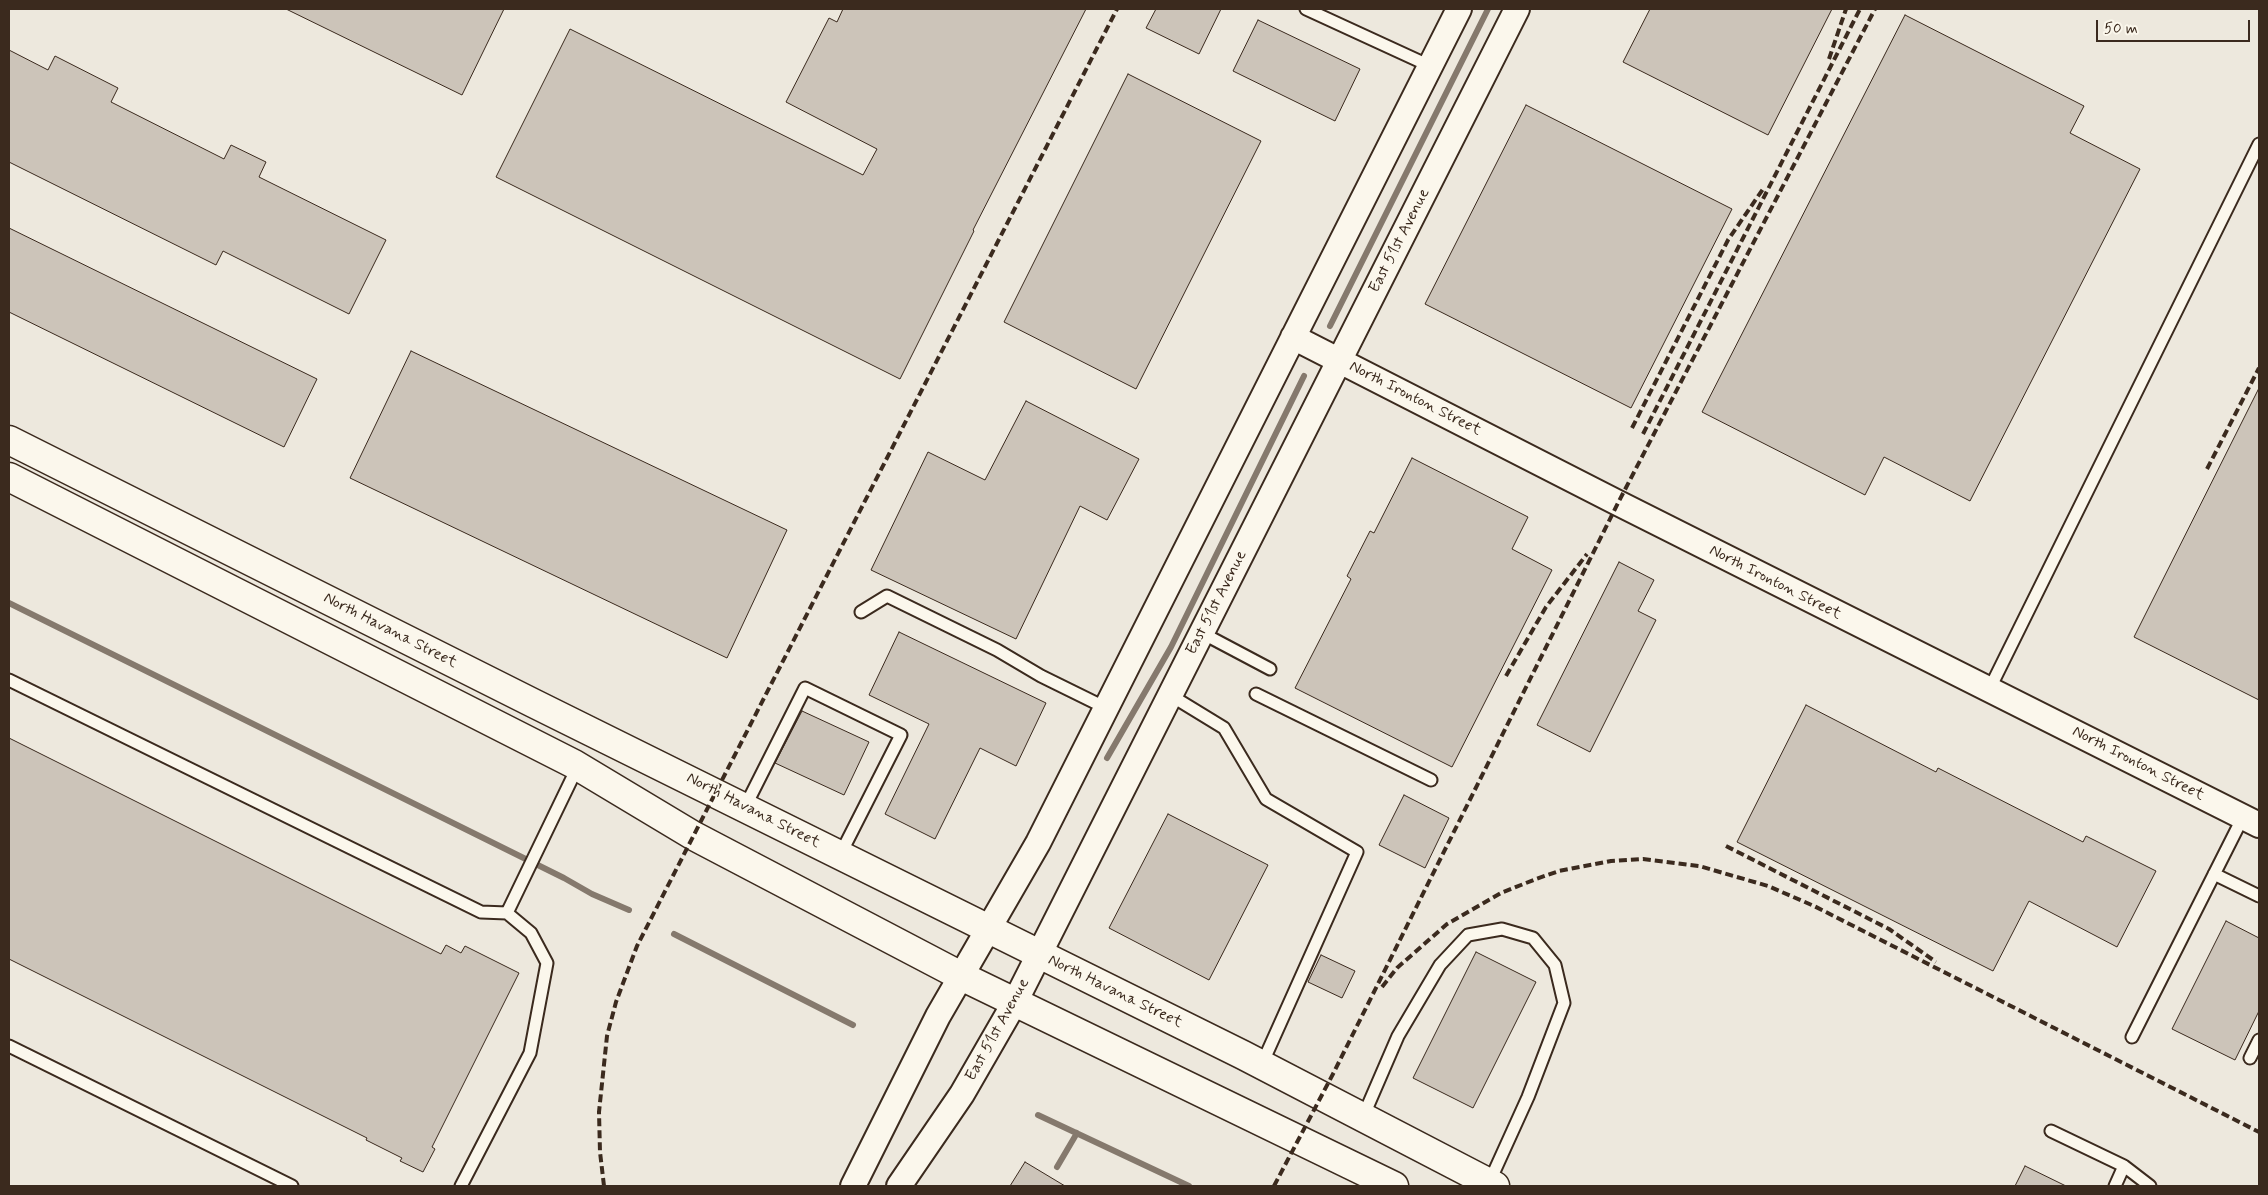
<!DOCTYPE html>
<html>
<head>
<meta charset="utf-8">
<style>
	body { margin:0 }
	#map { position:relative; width:2268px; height:1195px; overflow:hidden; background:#fbf7ec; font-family:Mynerve,sans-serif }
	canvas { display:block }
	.frame { position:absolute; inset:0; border:10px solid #3b2a1e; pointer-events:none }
	.scale { position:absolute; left:2096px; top:20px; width:154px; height:22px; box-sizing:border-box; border:2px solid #3b2a1e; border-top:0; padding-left:6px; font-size:15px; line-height:18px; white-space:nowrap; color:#3b2a1e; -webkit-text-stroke:4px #fbf7ec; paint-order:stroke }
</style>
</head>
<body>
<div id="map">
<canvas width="2268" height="1195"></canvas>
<div class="frame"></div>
<div class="scale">50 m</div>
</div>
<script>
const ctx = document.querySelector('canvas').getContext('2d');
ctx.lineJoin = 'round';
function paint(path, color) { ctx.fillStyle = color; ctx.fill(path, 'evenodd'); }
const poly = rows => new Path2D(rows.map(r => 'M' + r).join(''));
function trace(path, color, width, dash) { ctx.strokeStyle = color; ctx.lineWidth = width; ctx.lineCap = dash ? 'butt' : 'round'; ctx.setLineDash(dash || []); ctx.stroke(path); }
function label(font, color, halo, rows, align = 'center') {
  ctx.font = font + ' Mynerve,sans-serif'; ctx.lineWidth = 4; ctx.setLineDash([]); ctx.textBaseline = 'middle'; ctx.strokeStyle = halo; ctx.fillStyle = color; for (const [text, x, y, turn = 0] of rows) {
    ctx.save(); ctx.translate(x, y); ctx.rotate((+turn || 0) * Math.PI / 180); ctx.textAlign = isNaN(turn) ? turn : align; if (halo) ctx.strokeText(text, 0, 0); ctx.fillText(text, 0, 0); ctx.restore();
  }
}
paint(poly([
	[9,9,2259,9,2259,1186,9,1186]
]), '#ede8dd');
trace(poly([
	[1330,326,1488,9],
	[9,603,564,878,592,894,629,910],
	[1107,758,1171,647,1304,376],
	[674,934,853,1025],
	[1038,1115,1189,1186],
	[1057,1167,1077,1133]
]), '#85796d', 6);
const building = poly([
	[286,9,504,9,462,95,286,9],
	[843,9,1086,9,973,230,974,231,900,379,496,177,570,29,863,175,877,149,786,102,829,18,837,22,843,9],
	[1156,9,1221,9,1199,54,1146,28,1156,9],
	[1650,9,1832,9,1768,135,1623,62,1650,9],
	[1905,15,2084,106,2070,133,2140,169,1970,501,1884,457,1865,495,1702,412,1905,15],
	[1258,20,1360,69,1335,121,1233,71,1258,20],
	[9,50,48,70,55,56,118,88,111,102,224,159,231,145,266,162,259,177,386,240,349,314,223,251,216,265,9,162,9,50],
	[1128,74,1261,141,1136,389,1004,322,1128,74],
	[1526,105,1732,209,1631,408,1425,304,1526,105],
	[9,228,317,379,284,447,9,312,9,228],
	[411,351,787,530,727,658,350,478,411,351],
	[2259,388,2259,700,2134,637,2259,388],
	[1026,401,1139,459,1107,520,1080,506,1016,639,871,570,928,452,985,480,1026,401],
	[1412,458,1528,517,1512,549,1552,570,1452,767,1295,688,1351,579,1347,576,1370,531,1374,533,1412,458],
	[1619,562,1654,580,1638,611,1656,620,1590,752,1537,725,1619,562],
	[899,632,1046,703,1016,766,980,748,935,839,885,814,929,724,869,695,899,632],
	[1806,705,1936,772,1938,768,2083,842,2086,836,2156,871,2117,947,2029,901,1993,971,1737,842,1806,705],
	[802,711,869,742,844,795,775,763,802,711],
	[9,738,441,954,446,945,461,953,465,946,519,973,432,1147,435,1149,423,1172,400,1161,402,1158,366,1140,367,1138,9,959,9,738],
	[1404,795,1449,818,1425,868,1379,845,1404,795],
	[1168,814,1268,865,1209,980,1109,928,1168,814],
	[2226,921,2259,938,2259,1011,2235,1060,2172,1029,2226,921],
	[1476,952,1536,982,1473,1108,1413,1078,1476,952],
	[1321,955,1355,971,1342,998,1308,982,1321,955],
	[1025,1162,1065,1186,1010,1186,1025,1162],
	[2025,1166,2066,1186,2015,1186,2025,1166]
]);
paint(building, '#ccc4b9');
trace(building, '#3b2a1e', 1);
const lane = poly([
	[1306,9,1430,66],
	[861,612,887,596,997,650,1041,676,1106,708],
	[1202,633,1270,669],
	[9,680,481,912,507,913],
	[1989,690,2259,144],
	[1256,694,1431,780],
	[1170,695,1224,728,1266,799,1357,852,1262,1064],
	[745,807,805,688,901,735,840,855],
	[2214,874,2259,896],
	[2132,1037,2243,817],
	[9,1046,292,1186],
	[2250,1058,2259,1040],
	[1363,1117,1398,1036,1440,965,1468,935,1502,929,1533,938,1555,965,1564,1003,1528,1097,1489,1183],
	[2051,1131,2124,1166,2150,1186],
	[461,1186,530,1053,547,963,531,933,507,913,578,766],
	[2115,1186,2124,1166]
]);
const street = poly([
	[1293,337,1618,503,2259,825],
	[853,1186,938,1016,1038,843,1459,9],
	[899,1186,962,1094,1015,1002,1517,9]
]);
const secondary = poly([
	[9,440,533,703,1243,1055,1495,1186],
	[9,477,574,764,694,836,961,976,1394,1186]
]);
trace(lane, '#3b2a1e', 15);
trace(street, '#3b2a1e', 28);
trace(secondary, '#3b2a1e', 31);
trace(lane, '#fbf7ec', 11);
trace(street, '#fbf7ec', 24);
trace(secondary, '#fbf7ec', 28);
trace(poly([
	[1829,59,1846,9],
	[1632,428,1728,240,1763,189],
	[1643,434,1860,9],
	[2207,469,2259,368],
	[1506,676,1546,607,1587,554],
	[1726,846,1889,929,1936,962],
	[1382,987,1397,968,1447,924,1501,893,1536,879,1559,871,1611,861,1643,859,1699,866,1768,886,1814,906,2259,1132],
	[604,1186,600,1152,599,1112,607,1036,616,1002,637,946,1117,9],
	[1274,1186,1334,1072,1618,503,1875,9]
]), '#3b2a1e', 4, [8, 4]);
label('16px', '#3b2a1e', '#fbf7ec', [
	["East 51st Avenue",1400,241,-63],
	["North Ironton Street",1415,399,27],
	["North Ironton Street",1775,583,27],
	["East 51st Avenue",1217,603,-63],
	["North Havana Street",390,631,27],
	["North Ironton Street",2138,764,27],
	["North Havana Street",753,811,27],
	["North Havana Street",1115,992,26],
	["East 51st Avenue",998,1030,-61]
]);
</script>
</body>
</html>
